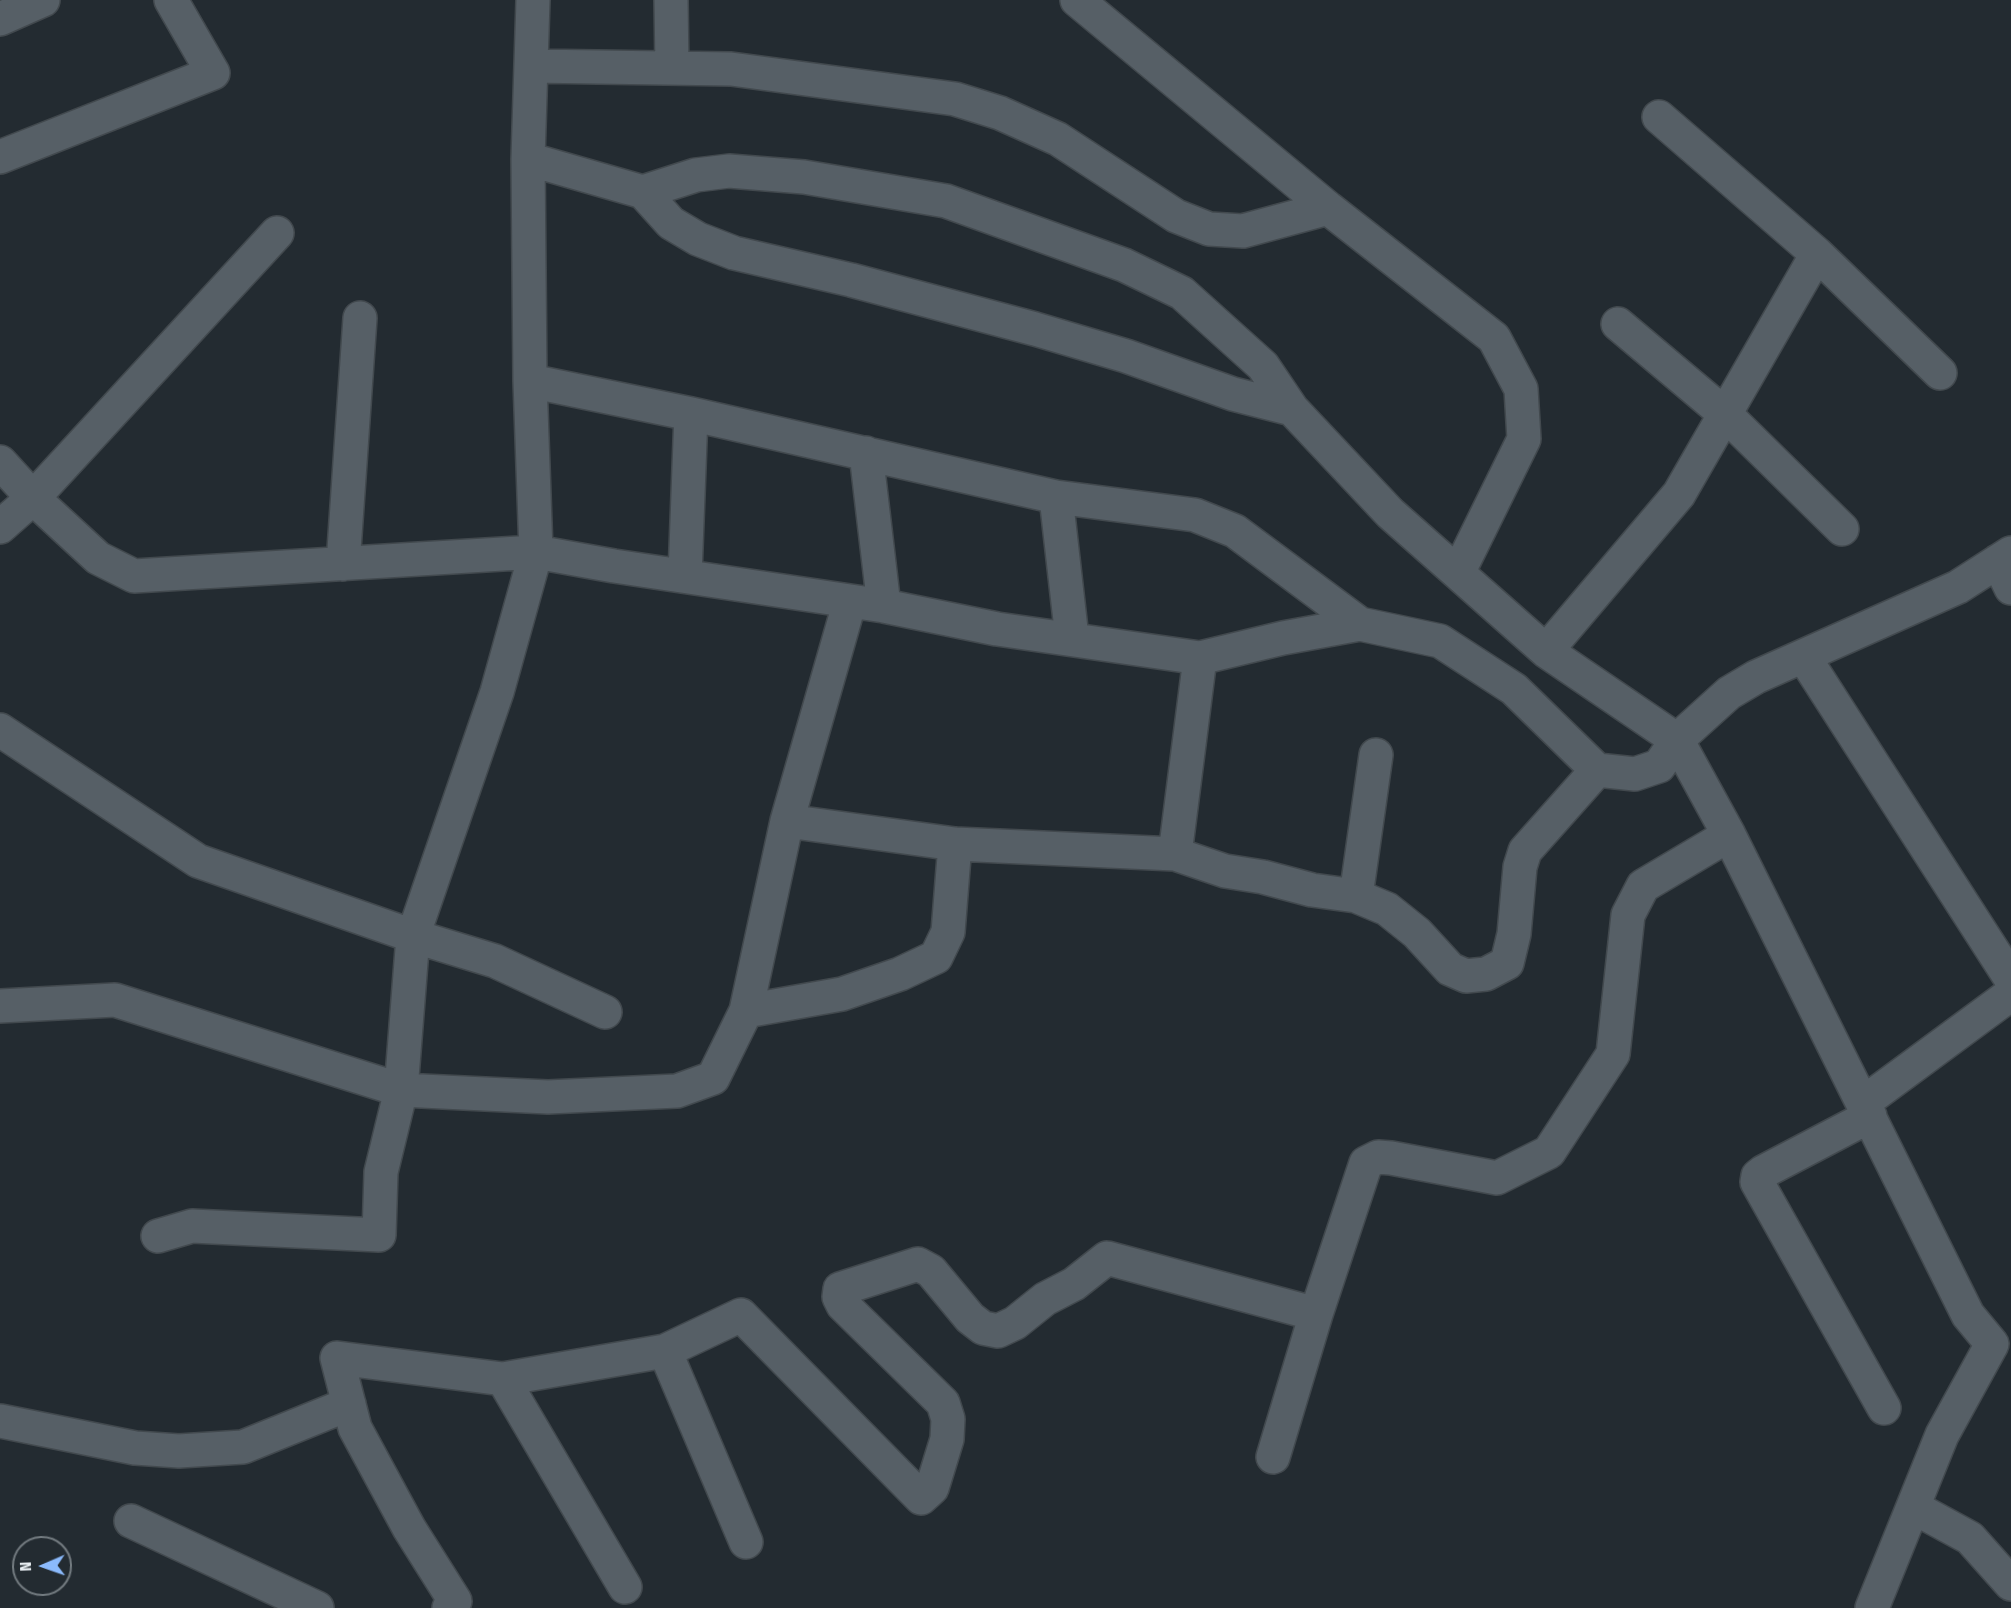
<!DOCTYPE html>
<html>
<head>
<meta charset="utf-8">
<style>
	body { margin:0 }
	#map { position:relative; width:2011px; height:1608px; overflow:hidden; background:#232b31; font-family:"Fira Sans Condensed",sans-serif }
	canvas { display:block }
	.north { position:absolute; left:12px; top:1536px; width:60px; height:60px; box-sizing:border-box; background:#232b31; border:2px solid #737b80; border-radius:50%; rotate:268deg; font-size:16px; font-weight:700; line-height:24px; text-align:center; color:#ecf2f6 }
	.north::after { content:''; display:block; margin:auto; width:21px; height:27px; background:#8bbafc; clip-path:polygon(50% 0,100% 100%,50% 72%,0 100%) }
</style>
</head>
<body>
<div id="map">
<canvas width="2011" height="1608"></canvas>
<div class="north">N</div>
</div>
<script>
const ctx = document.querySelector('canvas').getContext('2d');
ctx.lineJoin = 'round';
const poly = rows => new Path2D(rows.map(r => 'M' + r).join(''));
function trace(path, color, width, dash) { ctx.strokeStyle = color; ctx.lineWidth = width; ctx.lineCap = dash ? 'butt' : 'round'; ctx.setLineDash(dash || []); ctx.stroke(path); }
const minor = poly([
	[671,0,672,68],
	[1077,0,1328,208,1494,338,1521,389,1524,439,1458,573],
	[0,19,43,0],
	[531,66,731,69,955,99,1000,113,1058,139,1176,216,1209,229,1243,231,1328,208],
	[0,157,213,73,171,0],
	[528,159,643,192,671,223,698,239,734,253,851,280,1035,329,1126,356,1233,394,1292,409,1390,513,1546,651,1677,740,1729,835,1968,1315,1992,1344,1942,1435,1872,1608],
	[643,192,696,175,729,171,804,177,946,201,1124,265,1182,293,1263,366,1292,409],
	[1817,254,1940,373],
	[1618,324,1726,415,1842,529],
	[530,381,691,414,1056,497,1195,515,1235,531,1360,624],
	[866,453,884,606],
	[0,462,33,498,98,558,134,576,536,552,614,566,884,606,997,629,1200,658,1283,638,1360,624,1440,641,1514,689,1597,770,1635,774,1659,766,1677,740,1729,693,1756,677,1958,587,2011,553],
	[1056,497,1072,638],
	[0,527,33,498,277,233],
	[1998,561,2011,588],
	[343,564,360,318],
	[685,575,691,414],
	[1546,651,1679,494,1817,254,1659,117],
	[1804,657,2011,979],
	[0,730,198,861,413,936,495,961,605,1012],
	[787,821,955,844,1175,854,1225,871,1263,877,1312,890,1356,896,1387,909,1417,933,1450,969,1466,976,1486,974,1507,963,1514,934,1520,867,1525,851,1597,770],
	[1175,854,1200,658],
	[1356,896,1376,755],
	[0,1006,115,1000,401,1090,548,1097,677,1091,713,1078,746,1011,787,821,850,601],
	[746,1011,842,994,900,974,936,957,948,932,955,844],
	[1863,1103,2011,994],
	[1870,1116,1763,1172,1758,1176,1757,1182,1884,1408],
	[158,1236,192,1226,379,1235,381,1172,401,1090,413,936,497,692,536,552,530,381,528,159,533,0],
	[665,1351,746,1542],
	[503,1379,625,1587],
	[0,1421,135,1448,179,1451,243,1447,349,1404],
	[1273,1457,1316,1314,1366,1163,1378,1157,1391,1158,1497,1178,1549,1152,1613,1054,1628,915,1643,886,1729,835],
	[1913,1507,1970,1538,2011,1584],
	[131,1521,317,1608],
	[449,1608,455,1601,409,1528,355,1428,337,1358,503,1379,665,1351,741,1315,921,1498,932,1488,947,1439,948,1419,943,1403,843,1305,839,1297,840,1289,918,1264,931,1271,970,1318,983,1328,998,1331,1015,1323,1045,1299,1074,1284,1107,1258,1316,1314]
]);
trace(minor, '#42494e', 36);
trace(minor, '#565f66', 33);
</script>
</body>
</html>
